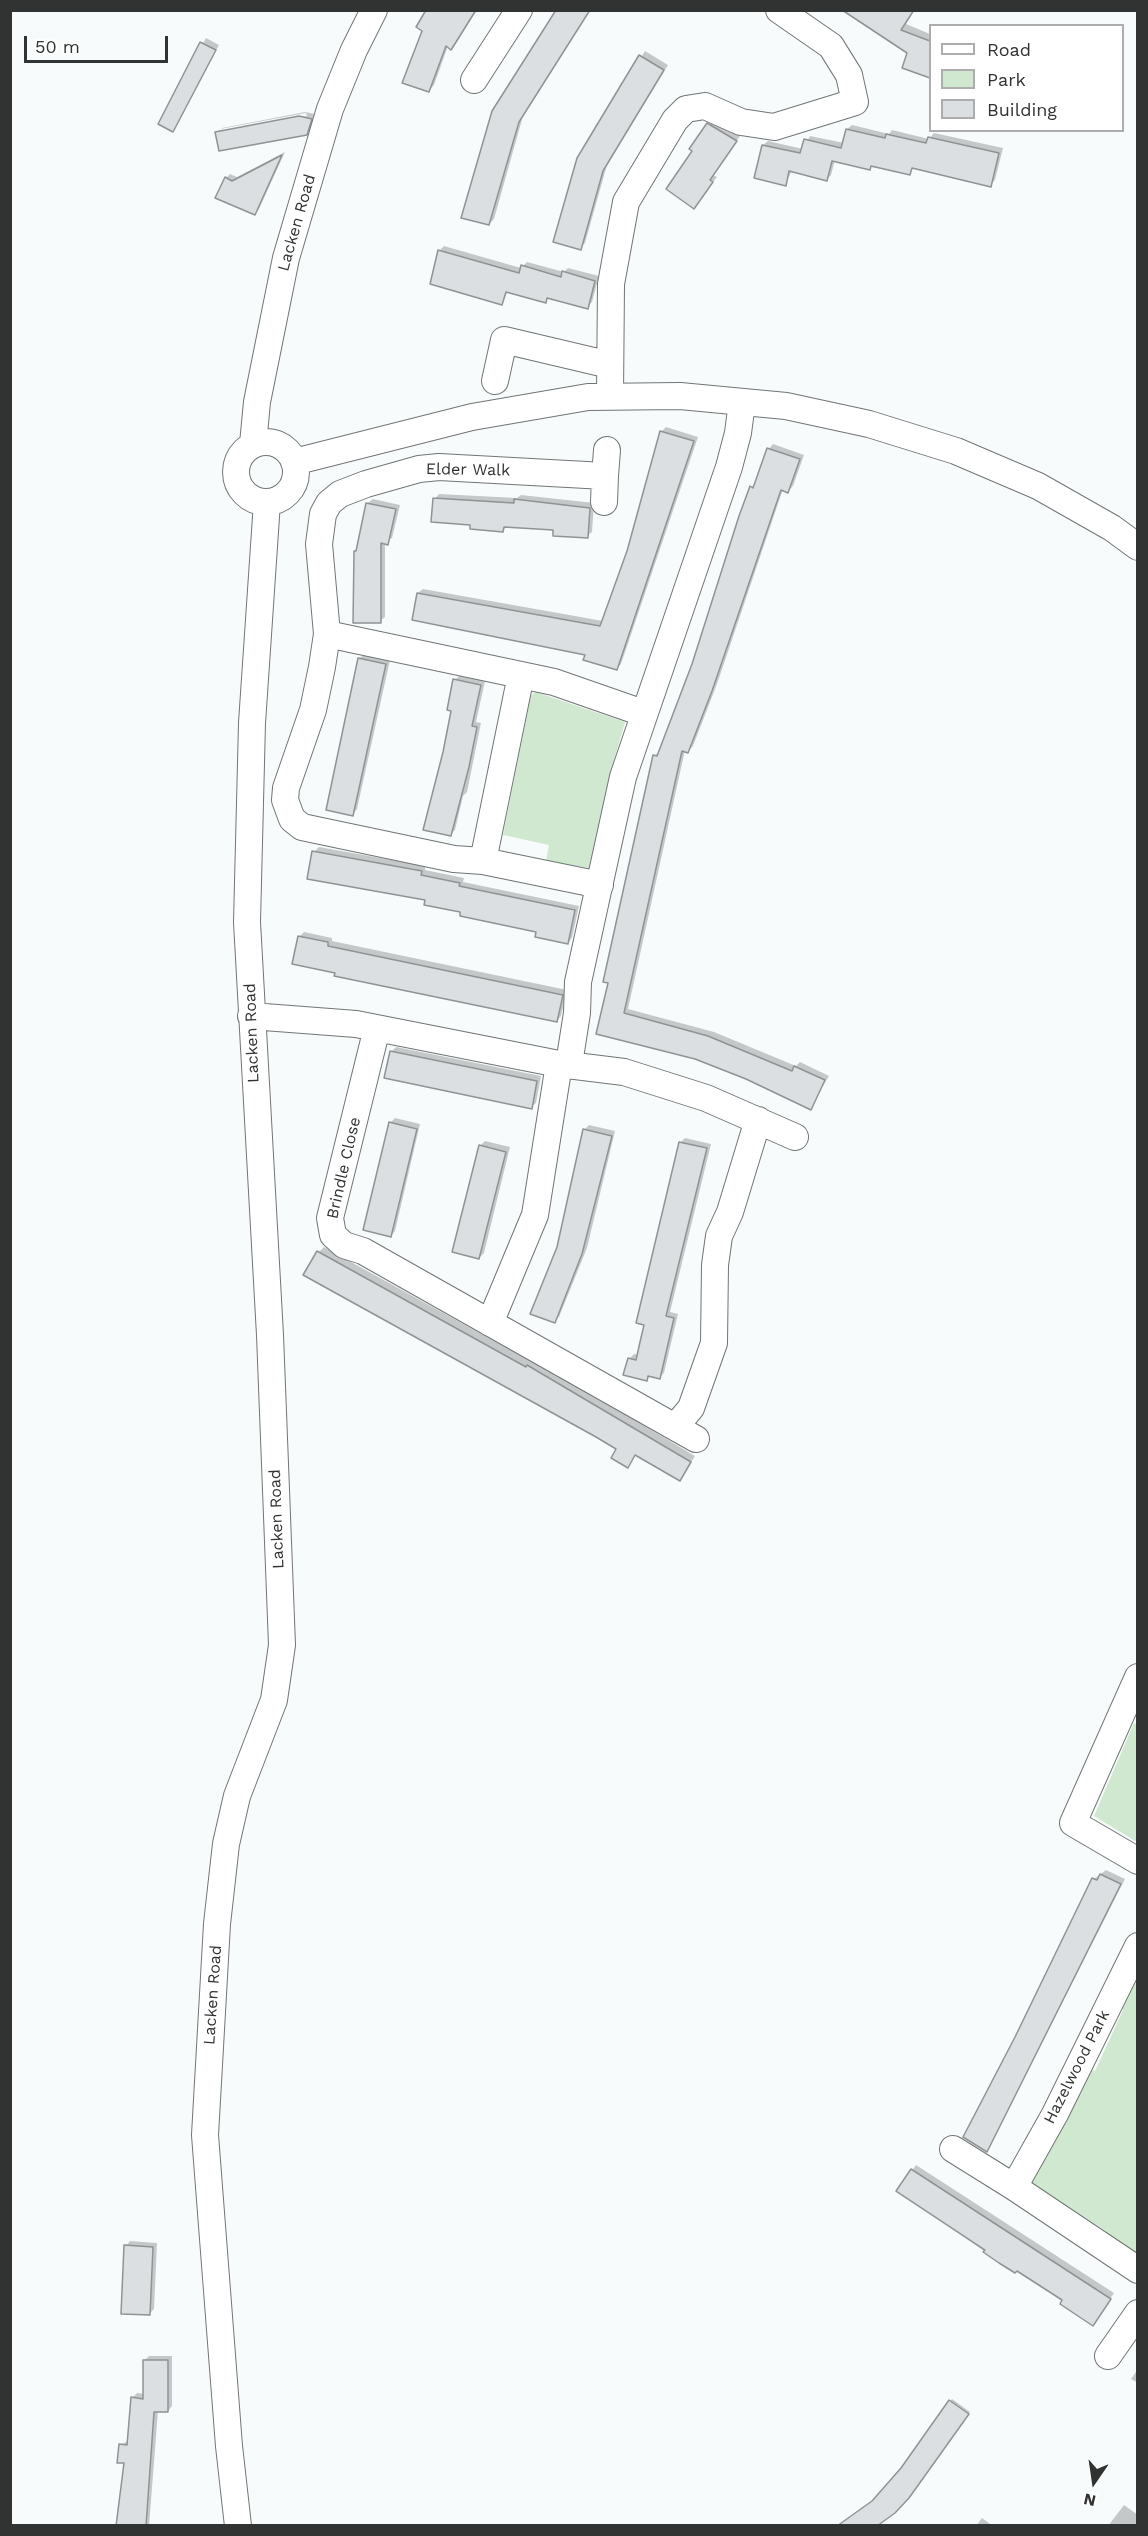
<!DOCTYPE html>
<html>
<head>
<meta charset="utf-8">
<style>
	body { margin:0 }
	#map { position:relative; width:1148px; height:2536px; overflow:hidden; background:#f7fbfb; font-family:"Work Sans",sans-serif }
	canvas { display:block }
	.frame { position:absolute; inset:0; border:12px solid #313232; pointer-events:none }
	.legend { position:absolute; left:929px; top:24px; width:195px; height:108px; box-sizing:border-box; background:#fff; border:2px solid #adadad; margin:0; padding:8px 10px; list-style:none; font-size:18px; color:#313232 }
	.legend li { display:flex; align-items:center; gap:12px; height:30px }
	.legend b { width:30px; border:2px solid #adadad }
	.north { position:absolute; left:1064px; top:2452px; width:60px; height:60px; -webkit-text-stroke:4px #fff; paint-order:stroke; rotate:193deg; font-size:16px; font-weight:700; line-height:24px; text-align:center; color:#313232 }
	.north::after { content:''; display:block; margin:auto; width:21px; height:27px; background:#313232; clip-path:polygon(50% 0,100% 100%,50% 72%,0 100%) }
	.scale { position:absolute; left:24px; top:36px; width:144px; height:27px; box-sizing:border-box; border:3px solid #313232; border-top:0; padding-left:8px; font-size:18px; line-height:21px; white-space:nowrap; color:#313232; -webkit-text-stroke:4px #fff; paint-order:stroke }
</style>
</head>
<body>
<div id="map">
<canvas width="1148" height="2536"></canvas>
<div class="frame"></div>
<ul class="legend">
<li><b style="height:8px;background:#fff"></b>Road</li>
<li><b style="height:16px;background:#d1e8d0"></b>Park</li>
<li><b style="height:16px;background:#dcdfe1"></b>Building</li>
</ul>
<div class="north">N</div>
<div class="scale">50 m</div>
</div>
<script>
const ctx = document.querySelector('canvas').getContext('2d');
ctx.lineJoin = 'round';
function paint(path, color) { ctx.fillStyle = color; ctx.fill(path, 'evenodd'); }
const poly = rows => new Path2D(rows.map(r => 'M' + r).join(''));
function trace(path, color, width, dash) { ctx.strokeStyle = color; ctx.lineWidth = width; ctx.lineCap = dash ? 'butt' : 'round'; ctx.setLineDash(dash || []); ctx.stroke(path); }
function label(font, color, halo, rows, align = 'center') {
  ctx.font = font + ' "Work Sans",sans-serif'; ctx.lineWidth = 4.5; ctx.setLineDash([]); ctx.textBaseline = 'middle'; ctx.strokeStyle = halo; ctx.fillStyle = color; for (const [text, x, y, turn = 0] of rows) {
    ctx.save(); ctx.translate(x, y); ctx.rotate((+turn || 0) * Math.PI / 180); ctx.textAlign = isNaN(turn) ? turn : align; if (halo) ctx.strokeText(text, 0, 0); ctx.fillText(text, 0, 0); ctx.restore();
  }
}
paint(poly([
	[536,692,625,722,610,774,589,868,546,861,549,845,503,835,531,695],
	[1134,1723,1138,1725,1137,1842,1094,1816],
	[1137,1965,1137,2261,1103,2237,1106,2231,1048,2193,1045,2198,1029,2183,1088,2068,1095,2071,1123,2010,1117,2006]
]), '#d1e8d0');
paint(poly([
	[428,10,477,10,457,42,451,48,448,46,434,85,429,91,423,30],
	[557,10,590,10,523,116,494,219,489,224,463,217],
	[842,10,914,10,906,24,930,34,930,77,904,67,909,53],
	[206,38,219,45,173,130,160,123],
	[645,51,668,65,607,165,585,243,580,248,578,159],
	[305,112,315,114,311,129,306,134,220,149,217,132,222,128],
	[306,113,307,116,220,133,220,129],
	[713,120,740,136,713,175,717,177,694,207,694,150],
	[852,125,889,134,892,130,929,139,934,133,1003,148,995,180,990,185,914,167,909,174,835,160,831,175,827,179,792,171,785,184,763,145,768,141,803,149,810,136,844,143,847,129],
	[285,152,259,209,255,213,226,178,230,174,237,177],
	[444,246,521,268,527,262,564,272,568,268,599,276,592,302,587,307,550,297,545,301,508,291,502,303,439,251],
	[666,427,698,437,621,664,616,669,587,653,418,593,423,589,603,621,629,551,661,432],
	[773,444,804,455,793,486,788,491,783,489,717,684,693,746,688,751,685,750,628,1009,714,1032,796,1066,800,1062,829,1076,810,1108,747,1077,687,1056,598,1033,655,756,659,751,693,664,751,487,757,482,769,449],
	[439,494,517,498,521,495,594,503,592,532,587,536,555,529,507,526,503,530,472,524,435,499],
	[373,499,400,505,392,538,385,542,385,617,380,621,358,549,368,503],
	[364,654,390,660,357,809,353,814,359,659],
	[460,675,485,681,476,722,481,723,467,792,463,796,455,830,450,835,445,752,455,680],
	[319,847,425,866,425,870,464,878,463,882,579,906,572,938,568,942,538,930,426,899,309,878,314,852],
	[304,932,332,938,332,941,567,990,561,1016,557,1021,365,981,294,963,299,937],
	[396,1047,541,1076,536,1103,531,1107,386,1077,392,1051],
	[395,1118,420,1124,395,1231,391,1236,390,1123],
	[589,1125,615,1131,587,1248,559,1317,554,1321,584,1130],
	[685,1138,711,1144,670,1312,678,1314,664,1373,659,1377,651,1375,647,1380,629,1359,634,1354,639,1355,646,1324,638,1322,681,1142],
	[485,1141,510,1147,484,1253,479,1258,480,1146],
	[324,1247,532,1362,534,1360,695,1456,684,1474,679,1479,637,1454,628,1466,618,1449,319,1252],
	[1106,1870,1125,1879,987,2151,1017,2037,1094,1879],
	[916,2165,1114,2293,1097,2319,1017,2269,1000,2262,898,2191],
	[130,2241,157,2243,154,2309,149,2314,126,2246],
	[149,2356,172,2356,172,2406,168,2411,158,2411,149,2526,118,2526,125,2462,120,2445,128,2441,132,2398,137,2393,145,2394,145,2360],
	[1138,2369,1138,2383,1131,2379],
	[952,2399,970,2412,896,2509,875,2500,903,2469],
	[1124,2505,1138,2515,1138,2526,1108,2526],
	[982,2518,993,2526,976,2526]
]), '#0003');
const building = poly([
	[426,10,476,10,451,50,446,46,429,92,402,83,422,31,416,27,426,10],
	[556,10,590,10,519,122,489,225,461,218,492,111,556,10],
	[842,10,914,10,901,30,930,41,930,78,902,68,907,53,842,10],
	[200,42,216,50,173,132,158,124,200,42],
	[639,55,664,70,603,171,581,250,553,242,577,158,639,55],
	[299,116,312,119,307,135,219,151,215,132,299,116],
	[707,123,737,141,710,180,713,182,694,209,666,189,692,151,689,149,707,123],
	[846,129,885,138,886,134,926,143,928,137,999,153,991,187,912,168,910,175,871,166,870,170,832,161,827,181,789,171,786,186,754,178,762,145,800,153,804,139,841,148,846,129],
	[282,155,255,215,215,198,225,177,232,181,282,155],
	[438,250,519,273,521,265,561,277,562,271,595,281,588,309,547,298,546,303,506,292,502,305,430,284,438,250],
	[660,431,694,441,617,670,583,660,585,655,412,620,417,593,600,626,627,551,660,431],
	[767,448,800,459,788,493,781,490,712,691,688,753,682,751,624,1013,708,1036,792,1071,794,1066,825,1080,811,1110,746,1079,695,1059,596,1034,608,983,603,982,653,755,657,756,692,664,739,516,750,486,753,488,767,448],
	[433,498,514,503,514,499,590,508,588,538,553,536,553,530,504,527,503,532,470,529,470,525,431,522,433,498],
	[366,503,396,509,388,545,381,543,381,623,353,623,354,551,356,551,366,503],
	[358,658,386,664,353,816,326,810,358,658],
	[453,679,481,685,472,726,477,727,469,767,451,836,423,830,443,752,451,711,447,710,453,679],
	[312,851,422,871,421,875,460,883,459,886,575,910,568,944,535,937,536,932,460,916,460,912,424,905,425,900,307,879,312,851],
	[298,936,328,942,328,946,563,995,557,1022,334,976,335,973,292,964,298,936],
	[390,1051,537,1081,532,1109,384,1078,390,1051],
	[389,1122,417,1129,391,1237,363,1230,389,1122],
	[583,1129,612,1136,582,1254,555,1323,530,1314,557,1247,583,1129],
	[679,1142,707,1148,666,1316,674,1318,660,1379,648,1376,647,1381,623,1375,628,1358,636,1360,640,1342,644,1325,636,1323,679,1142],
	[479,1145,506,1152,479,1259,452,1252,479,1145],
	[317,1251,526,1367,527,1365,691,1462,680,1481,635,1455,628,1468,611,1458,616,1449,596,1437,303,1275,317,1251],
	[1100,1874,1121,1884,987,2152,963,2137,1015,2037,1092,1878,1097,1880,1100,1874],
	[911,2169,1111,2299,1093,2326,1060,2304,1062,2300,1017,2271,1015,2273,999,2263,983,2252,985,2250,896,2191,911,2169],
	[124,2245,153,2247,150,2315,121,2314,124,2245],
	[143,2360,168,2360,168,2412,154,2412,146,2526,116,2526,124,2463,117,2463,119,2444,127,2445,131,2397,143,2399,143,2360],
	[949,2400,969,2414,909,2498,895,2513,877,2526,837,2526,872,2501,901,2468,949,2400]
]);
paint(building, '#dcdfe1');
trace(building, '#8f9394', 1.5);
const minor = poly([
	[474,80,519,10],
	[495,381,504,340,610,365],
	[610,396,611,284,626,202,675,120,686,109,705,106,741,122,774,127,855,102,849,75,831,46,779,10],
	'236 472a30 30 0 1 1 60 0a30 30 0 1 1-60 0Z',
	[253,444,257,402,286,258,330,109,354,50,374,10],
	[294,462,472,417,588,397,680,396,786,406,869,424,956,451,1038,486,1112,528,1138,547],
	[604,502,605,476],
	[327,634,554,682,643,713],
	[483,861,521,675],
	[600,885,483,861,454,859,302,827,292,819,285,800,286,788,313,710,322,667,327,634,319,544,323,514,329,503,340,494,366,484,419,469,439,467,605,476,607,450],
	[251,1016,356,1024,559,1064,624,1072,706,1098,795,1137],
	[377,1028,330,1218,333,1235,344,1245,363,1251,696,1439],
	[569,1064,577,1013,578,982,623,777,729,467,738,433,742,402],
	[490,1323,535,1215,559,1064],
	[675,1427,691,1408,714,1343,715,1265,719,1236,730,1212,758,1120],
	[1138,1677,1073,1823,1138,1861],
	[1138,1946,1055,2114,1014,2187,1138,2270],
	[953,2149,1014,2187],
	[1108,2356,1138,2313],
	[238,2526,229,2446,205,2135,217,1924,226,1844,237,1796,274,1700,282,1645,270,1335,247,922,252,723,267,502]
]);
trace(minor, '#717575', 28);
trace(minor, '#fff', 26);
label('16px', '#313232', '#fff', [
	["Lacken Road",297,223,-74],
	["Elder Walk",468,470,1],
	["Lacken Road",252,1033,-92],
	["Brindle Close",344,1168,-77],
	["Lacken Road",277,1519,-92],
	["Lacken Road",213,1995,-86],
	["Hazelwood Park",1077,2067,-63]
]);
</script>
</body>
</html>
